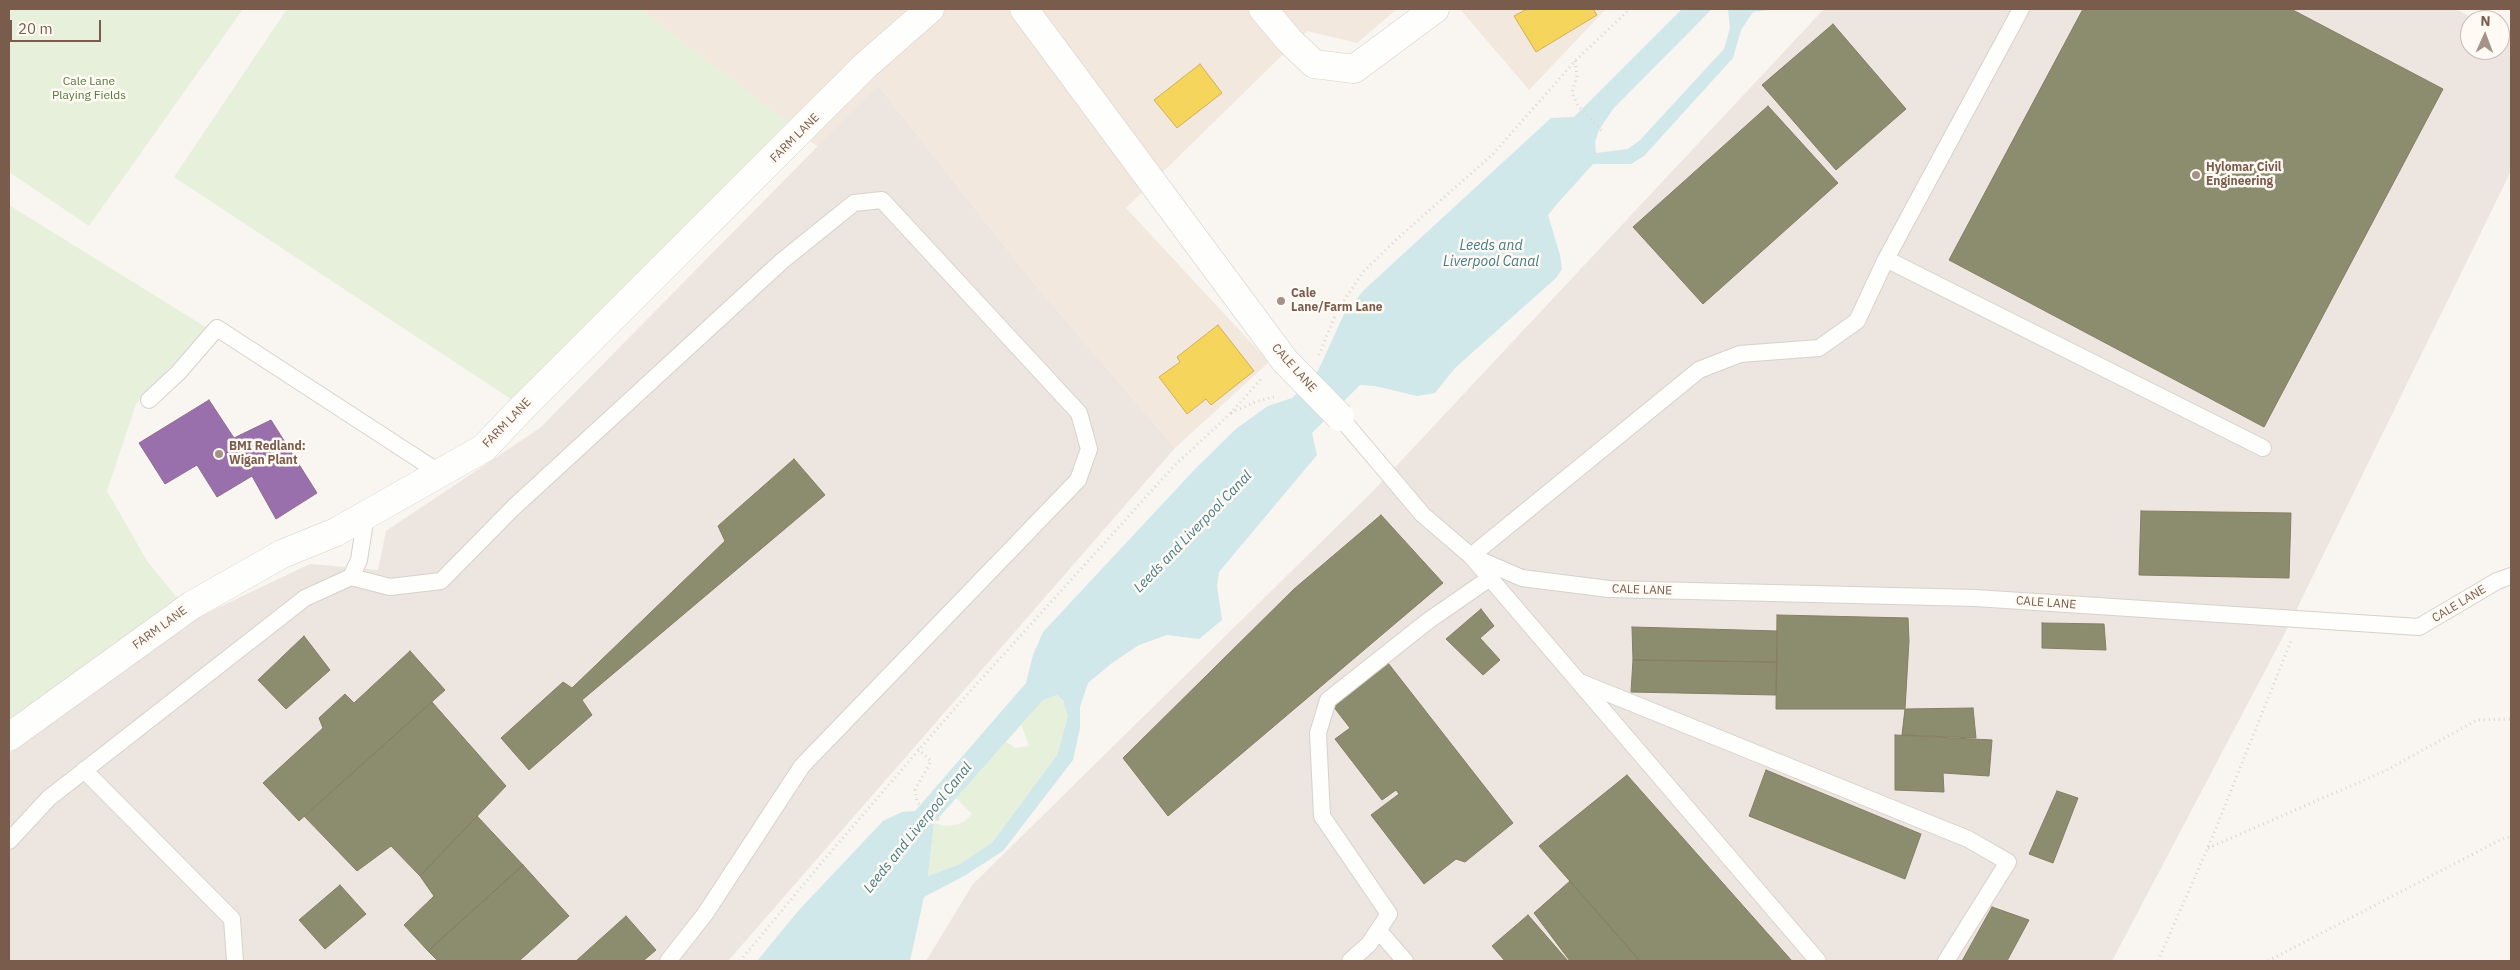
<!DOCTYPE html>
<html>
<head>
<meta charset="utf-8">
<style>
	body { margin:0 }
	#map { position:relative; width:2520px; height:970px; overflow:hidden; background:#f9f5f0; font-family:"IBM Plex Sans",sans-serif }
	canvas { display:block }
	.frame { position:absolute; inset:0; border:10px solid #7a5c4d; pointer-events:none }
	.north { position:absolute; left:2460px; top:10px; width:50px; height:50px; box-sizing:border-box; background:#fffaf3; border:1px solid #cabbb1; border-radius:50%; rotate:2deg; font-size:14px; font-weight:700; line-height:20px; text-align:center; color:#7a5c4d }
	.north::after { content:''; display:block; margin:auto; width:18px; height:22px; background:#a69286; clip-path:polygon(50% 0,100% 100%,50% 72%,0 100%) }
	.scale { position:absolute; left:10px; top:20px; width:91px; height:22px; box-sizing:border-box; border:2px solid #7a5c4d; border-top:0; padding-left:6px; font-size:15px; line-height:18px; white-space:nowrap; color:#7a5c4d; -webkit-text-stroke:4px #fffaf3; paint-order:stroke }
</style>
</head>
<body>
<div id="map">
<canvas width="2520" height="970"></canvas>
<div class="frame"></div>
<div class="north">N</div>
<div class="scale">20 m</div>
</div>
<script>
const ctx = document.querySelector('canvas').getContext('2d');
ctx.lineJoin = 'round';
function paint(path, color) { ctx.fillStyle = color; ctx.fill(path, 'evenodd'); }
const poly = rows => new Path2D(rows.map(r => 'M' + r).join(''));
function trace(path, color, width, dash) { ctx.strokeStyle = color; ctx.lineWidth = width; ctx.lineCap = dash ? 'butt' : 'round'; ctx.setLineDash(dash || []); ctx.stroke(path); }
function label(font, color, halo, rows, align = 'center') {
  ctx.font = font + ' "IBM Plex Sans",sans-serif'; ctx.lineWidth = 5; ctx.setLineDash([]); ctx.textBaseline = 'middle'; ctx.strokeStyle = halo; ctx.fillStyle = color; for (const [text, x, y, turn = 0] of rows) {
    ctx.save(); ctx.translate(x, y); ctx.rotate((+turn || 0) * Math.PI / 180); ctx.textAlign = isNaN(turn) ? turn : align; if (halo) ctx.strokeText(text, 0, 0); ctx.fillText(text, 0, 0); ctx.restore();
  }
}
paint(poly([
	[640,9,1397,9,1357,43,1307,31,1126,208,1269,362,1175,448,1032,281,878,85,818,147],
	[1460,9,1606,9,1529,90]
]), '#f2e8de');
paint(poly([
	[1824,9,2456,9,2476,20,2470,20,2470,50,2500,50,2500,33,2511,39,2511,171,2285,633,2112,961,926,961,973,884,1371,493],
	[878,85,1032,281,1175,448,728,961,9,961,9,754,82,692,192,620,310,564,378,570,386,531,540,428]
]), '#ede5e0');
paint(poly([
	[9,9,243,9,89,226,9,172],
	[287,9,640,9,788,122,523,407,174,177],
	[9,205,207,328,136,404,107,491,147,561,179,600,9,726],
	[1057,695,1067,708,1068,716,1057,755,992,844,960,864,928,876,934,823,945,826,956,825,965,821,972,814,956,798,1006,742,1016,748,1029,746,1021,724,1043,700]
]), '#e7f0db');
paint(poly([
	[1682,9,1712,9,1613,109,1599,130,1595,142,1596,153,1628,149,1640,140,1724,49,1730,28,1728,9,1778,9,1753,12,1741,30,1733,58,1644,156,1631,164,1593,164,1557,204,1548,215,1560,255,1562,269,1556,278,1455,368,1435,393,1417,396,1375,386,1360,385,1312,433,1317,455,1219,572,1217,586,1222,620,1199,639,1167,635,1139,645,1112,663,1088,683,1080,707,1080,728,1073,760,1003,851,964,876,924,897,910,961,757,961,799,910,883,821,902,812,915,811,1026,683,1033,655,1043,632,1196,468,1237,428,1268,406,1292,398,1316,375,1345,312,1364,290,1551,118,1574,117],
	[1057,695,1063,701,1068,716,1057,755,992,843,960,864,928,876,934,823,1043,700]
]), '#d0e8ea');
const homes = poly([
	[1527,9,1593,9,1597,15,1536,52,1514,16,1527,9],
	[1200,64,1222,93,1177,128,1154,100,1200,64],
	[1218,325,1254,371,1211,405,1206,399,1187,414,1159,377,1180,362,1177,357,1218,325]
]);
paint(homes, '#f6d55c');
trace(homes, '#d1b158', 1);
const offices = poly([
	[209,400,234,438,271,420,317,493,276,519,252,476,217,497,197,465,165,484,139,443,209,400]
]);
paint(offices, '#9970ab');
trace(offices, '#906a8f', 1);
const industry = poly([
	[2083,9,2291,9,2443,89,2264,427,1949,260,2083,9],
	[1833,24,1906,109,1836,170,1762,85,1833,24],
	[1768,106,1838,183,1703,304,1633,227,1768,106],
	[794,459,825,495,582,700,592,715,529,770,501,738,563,682,572,688,725,541,718,526,794,459],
	[2141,511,2291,513,2289,578,2139,575,2141,511],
	[1381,515,1443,583,1168,816,1123,758,1294,589,1381,515],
	[1481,609,1494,626,1480,638,1500,660,1483,675,1446,639,1481,609],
	[1777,615,1908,618,1909,641,1905,709,1776,709,1777,615],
	[2042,623,2104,624,2106,650,2042,648,2042,623],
	[1632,627,1777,631,1777,662,1633,660,1632,627],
	[304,636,330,670,286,709,258,680,304,636],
	[410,651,445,690,299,821,263,783,323,728,319,718,345,694,354,703,410,651],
	[1633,660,1777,662,1776,695,1631,692,1633,660],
	[1388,663,1513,823,1465,862,1456,859,1424,884,1371,815,1399,794,1396,790,1382,800,1335,739,1350,728,1333,706,1388,663],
	[432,702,506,786,420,876,391,846,357,871,304,816,432,702],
	[1973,708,1976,738,1902,735,1905,709,1973,708],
	[1895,735,1992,740,1989,776,1943,773,1944,792,1895,790,1895,735],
	[1766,770,1921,834,1905,879,1749,816,1766,770],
	[1627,775,1792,961,1640,961,1539,846,1627,775],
	[2057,791,2078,798,2053,863,2029,854,2057,791],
	[477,816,523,865,428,951,404,925,434,896,420,876,477,816],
	[523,865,569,916,519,961,438,961,428,951,523,865],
	[1570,881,1640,961,1570,961,1534,913,1570,881],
	[340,885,366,914,325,949,299,920,340,885],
	[1992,907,2029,920,2007,961,1962,961,1992,907],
	[1528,915,1568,961,1505,961,1492,946,1528,915],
	[626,916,656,950,643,961,576,961,626,916]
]);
paint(industry, '#8c8c6e');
trace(industry, '#877e64', 1);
const lane = poly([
	[1886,259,2263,448],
	[149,400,178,373,217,328,440,473],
	[1340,417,1423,515,1471,556,1522,578,1609,589,1975,598,2419,627,2497,581,2511,576],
	[351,577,359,560,366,515],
	[1580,682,1968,839,2008,862,1946,961],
	[84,770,232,919,235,961],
	[9,841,49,798,305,598,351,577,390,587,441,581,514,507,782,261,854,203,882,200,1079,413,1089,449,1078,480,802,766,705,914,668,961],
	[1378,930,1405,961],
	[1350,961,1369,944,1389,914,1322,816,1318,733,1328,700,1428,621,1490,578],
	[1818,961,1471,556,1699,370,1740,354,1819,348,1857,321,1886,259,2021,9]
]);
const street = poly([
	[1024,9,1285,361],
	[1263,9,1289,40,1314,64,1354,69,1435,9],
	[9,737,192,605,282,554,336,532,484,448,523,407,866,65,930,9]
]);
trace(lane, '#d7d1cb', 18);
trace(street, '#d7d1cb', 29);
trace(poly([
	[1575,61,1577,76,1572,93,1578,106,1604,133],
	[1319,355,1337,311,1363,272,1398,238,1493,154,1575,61,1630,9],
	[1231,413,1255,402,1277,396],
	[918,749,931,761,915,790,917,802,940,821],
	[2208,848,2385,771,2477,720,2511,719],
	[740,961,823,861,956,707,1174,466,1229,415,1262,378],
	[2158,961,2212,838,2291,641],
	[2268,961,2498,841,2511,836]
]), '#dcd5d0', 3, [1, 4]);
trace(lane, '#fefefd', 16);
trace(street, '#fefefd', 28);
const streetBridge = poly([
	[1285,361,1340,417]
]);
trace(streetBridge, '#d7d1cb', 29, []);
trace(streetBridge, '#fefefd', 28);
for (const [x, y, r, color] of [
	[2196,175,5,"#a69286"],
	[1281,301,5,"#a69286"],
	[219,454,5,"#a69286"]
]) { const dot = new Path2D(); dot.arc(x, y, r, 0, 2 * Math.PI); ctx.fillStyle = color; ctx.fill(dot); trace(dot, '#fffaf3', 2); }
label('12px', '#537a41', '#fffaf3', [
	["Cale Lane",89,82],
	["Playing Fields",89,96]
]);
label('12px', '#7a5c4d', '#fffaf3', [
	["FARM LANE",795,138,-45],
	["CALE LANE",1294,368,48],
	["FARM LANE",507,423,-46],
	["CALE LANE",1642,590,2],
	["CALE LANE",2046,603,4],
	["CALE LANE",2459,604,-31],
	["FARM LANE",160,628,-36]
]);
label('bold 12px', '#7a5c4d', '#fffaf3', [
	["Hylomar Civil",2206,168],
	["Engineering",2206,182],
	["Cale",1291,294],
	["Lane/Farm Lane",1291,308],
	["BMI Redland:",229,447],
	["Wigan Plant",229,461]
], 'left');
label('italic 14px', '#437c86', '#fffaf3', [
	["Leeds and",1491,246],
	["Liverpool Canal",1491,262],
	["Leeds and Liverpool Canal",1193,532,-46],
	["Leeds and Liverpool Canal",918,828,-51]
]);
</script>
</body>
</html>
